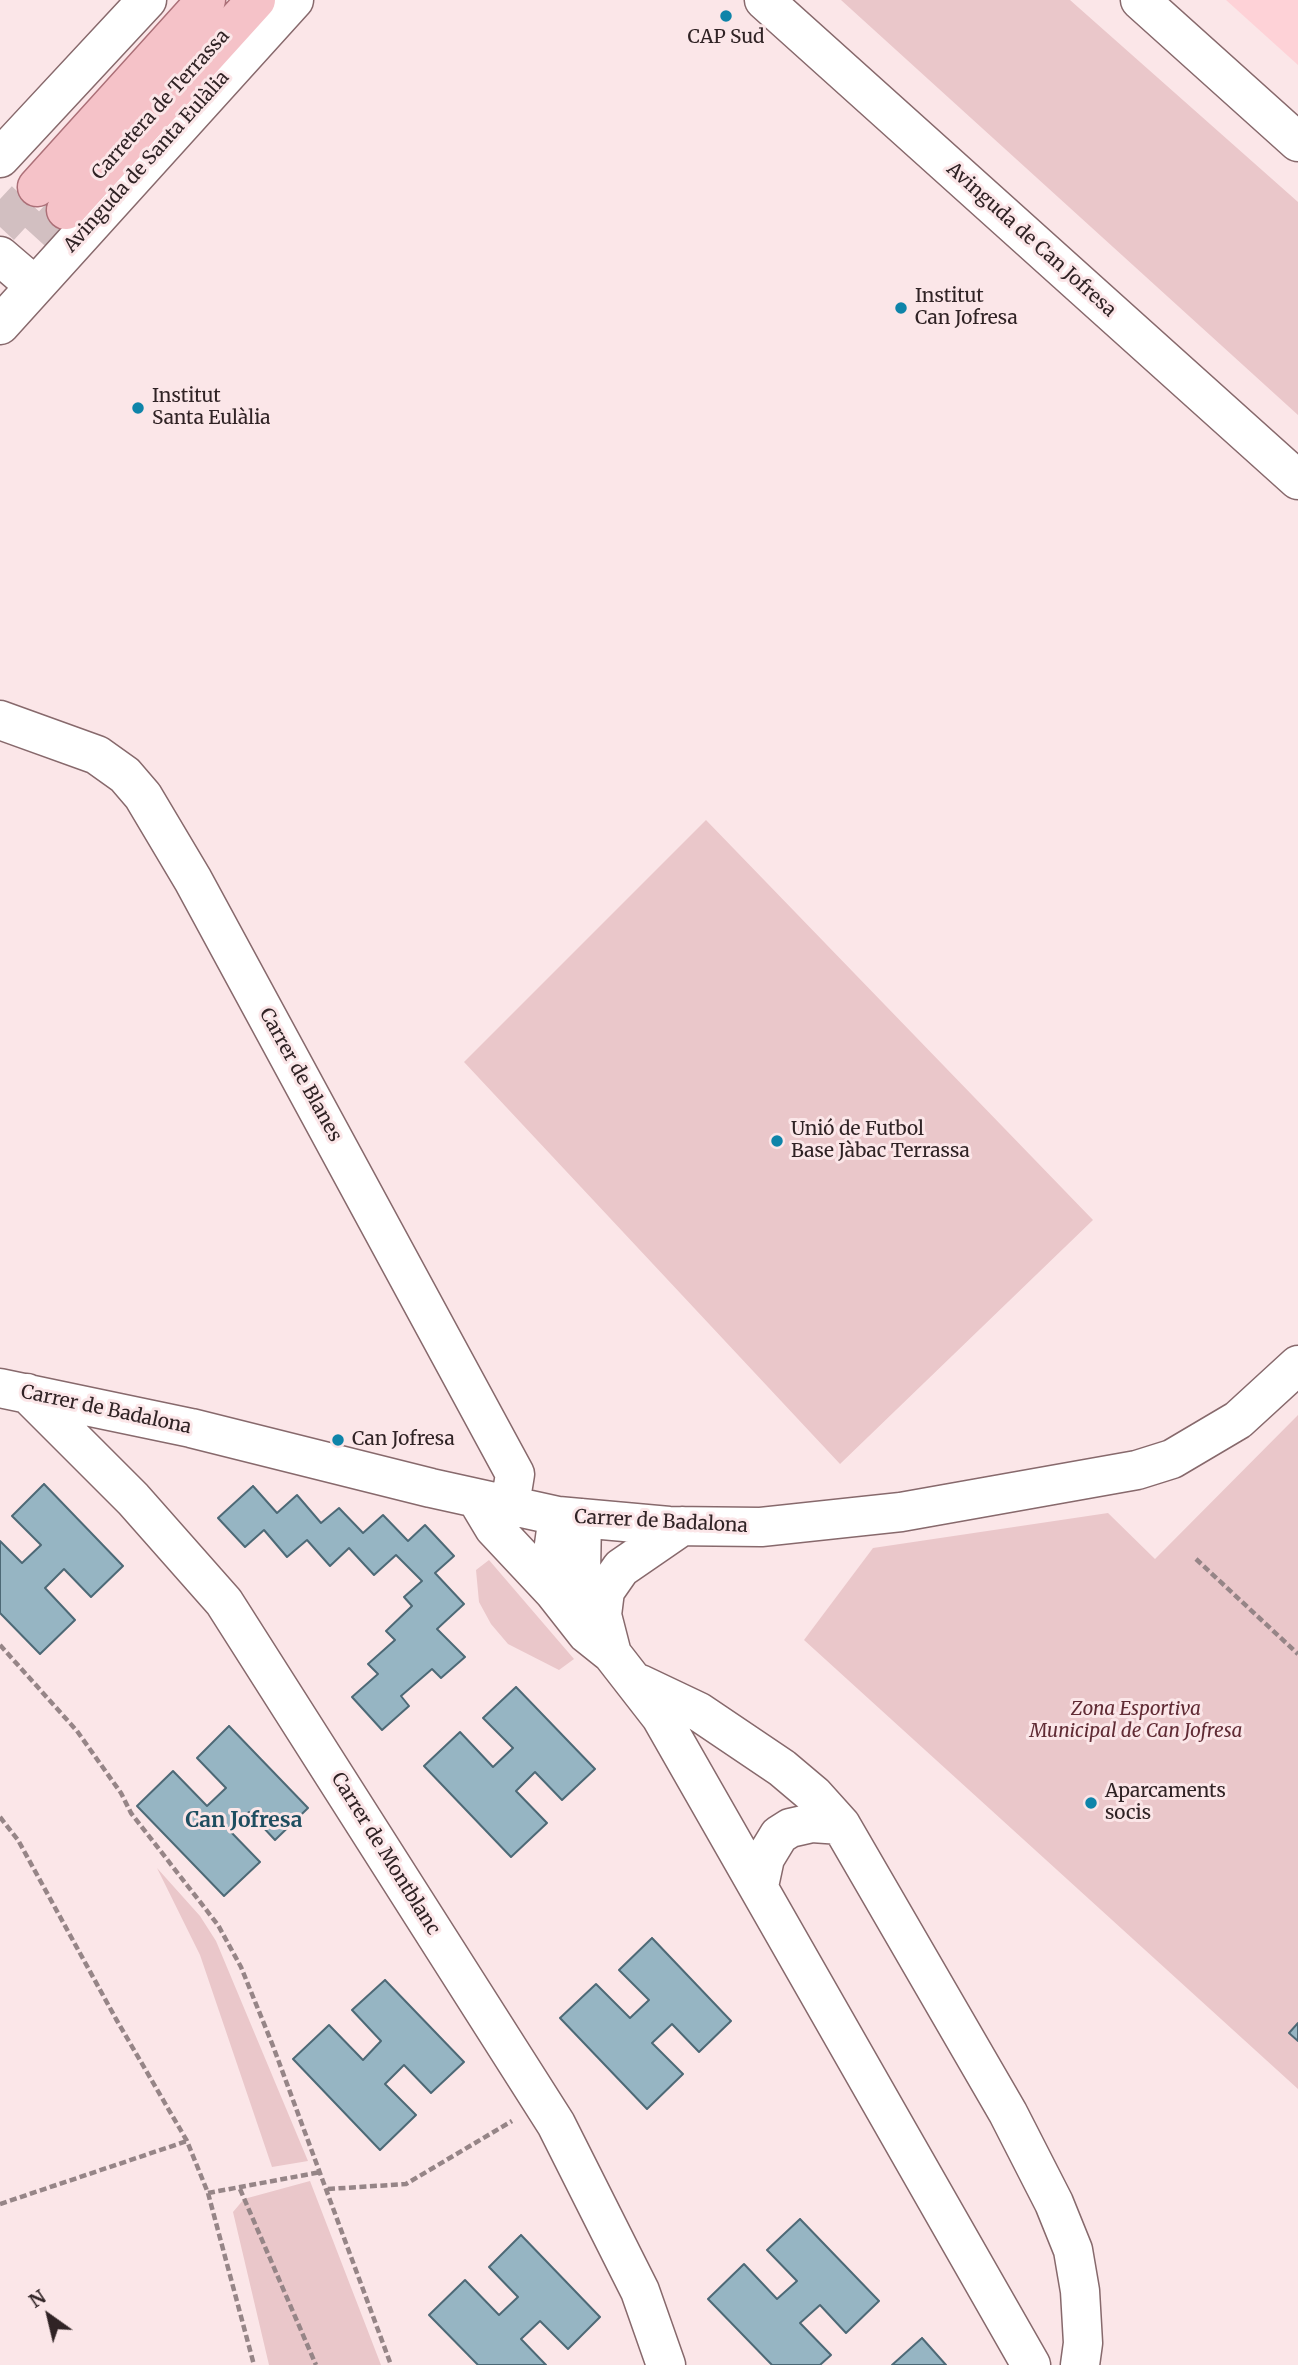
<!DOCTYPE html>
<html>
<head>
<meta charset="utf-8">
<style>
	body { margin:0 }
	#map { position:relative; width:1298px; height:2365px; overflow:hidden; background:#fbe6e8; font-family:Merriweather,serif }
	canvas { display:block }
	.north { position:absolute; left:14px; top:2281px; width:70px; height:70px; -webkit-text-stroke:5px #fbe6e8; paint-order:stroke; rotate:326deg; font-size:19px; font-weight:700; line-height:28px; text-align:center; color:#302325 }
	.north::after { content:''; display:block; margin:auto; width:24px; height:32px; background:#302325; clip-path:polygon(50% 0,100% 100%,50% 72%,0 100%) }
</style>
</head>
<body>
<div id="map">
<canvas width="1298" height="2365"></canvas>
<div class="north">N</div>
</div>
<script>
const ctx = document.querySelector('canvas').getContext('2d');
ctx.lineJoin = 'round';
function paint(path, color) { ctx.fillStyle = color; ctx.fill(path, 'evenodd'); }
const poly = rows => new Path2D(rows.map(r => 'M' + r).join(''));
function trace(path, color, width, dash) { ctx.strokeStyle = color; ctx.lineWidth = width; ctx.lineCap = dash ? 'butt' : 'round'; ctx.setLineDash(dash || []); ctx.stroke(path); }
function label(font, color, halo, rows, align = 'center') {
  ctx.font = font + ' Merriweather,serif'; ctx.lineWidth = 6; ctx.setLineDash([]); ctx.textBaseline = 'middle'; ctx.strokeStyle = halo; ctx.fillStyle = color; for (const [text, x, y, turn = 0] of rows) {
    ctx.save(); ctx.translate(x, y); ctx.rotate((+turn || 0) * Math.PI / 180); ctx.textAlign = isNaN(turn) ? turn : align; if (halo) ctx.strokeText(text, 0, 0); ctx.fillText(text, 0, 0); ctx.restore();
  }
}
paint(poly([
	[1226,0,1298,0,1298,65]
]), '#fed2d7');
paint(poly([
	[841,0,1070,0,1298,202,1298,415],
	[706,820,1093,1220,840,1464,464,1062],
	[1298,1415,1298,2089,804,1640,873,1548,1108,1513,1155,1559],
	[489,1560,574,1659,559,1670,508,1644,491,1624,479,1602,476,1570],
	[157,1868,200,1916,216,1941,308,2161,272,2167,200,1955],
	[310,2181,381,2365,269,2365,233,2212,244,2199]
]), '#eac7ca');
const building = poly([
	[44,1484,123,1566,91,1597,64,1569,45,1588,75,1620,40,1654,0,1613,0,1541,22,1563,41,1545,12,1516,44,1484],
	[253,1486,277,1513,297,1495,321,1523,339,1508,363,1533,383,1515,408,1541,425,1525,454,1556,435,1573,464,1604,437,1629,465,1657,441,1678,432,1669,401,1696,409,1706,382,1730,352,1697,378,1674,368,1664,395,1640,386,1631,412,1606,404,1597,422,1581,396,1555,374,1575,349,1548,330,1566,307,1540,287,1557,264,1530,245,1547,218,1518,253,1486],
	[516,1687,595,1769,562,1800,535,1772,516,1791,547,1823,511,1857,424,1766,460,1732,493,1767,513,1748,483,1718,516,1687],
	[229,1726,308,1808,275,1840,249,1812,229,1830,260,1862,224,1896,137,1806,173,1771,207,1806,226,1788,197,1758,229,1726],
	[652,1938,731,2021,699,2052,672,2024,652,2043,683,2074,647,2109,560,2018,596,1984,630,2018,649,2000,619,1970,652,1938],
	[385,1980,464,2062,431,2093,404,2065,385,2084,416,2115,380,2150,293,2059,329,2025,363,2060,381,2041,352,2010,385,1980],
	[1298,2023,1298,2041,1289,2033,1298,2023],
	[800,2219,879,2301,846,2333,820,2305,800,2323,831,2355,820,2365,772,2365,708,2299,744,2264,777,2299,797,2281,767,2250,800,2219],
	[521,2235,600,2317,568,2349,540,2321,521,2339,546,2365,478,2365,429,2315,465,2280,499,2315,518,2297,489,2267,521,2235],
	[922,2338,946,2365,892,2365,922,2338]
]);
paint(building, '#96b5c3');
trace(building, '#4d6976', 2);
trace(poly([
	[0,227,37,187],
	[0,282,66,210]
]), '#d2bfc1', 38, [38, 19]);
const minor = poly([
	[764,0,1298,480],
	[1140,0,1298,142],
	[0,158,147,0],
	[0,256,35,286],
	[0,325,294,0],
	[0,720,97,755,125,775,143,796,193,880,515,1474,510,1505],
	[0,1388,191,1428,431,1488,558,1516,669,1526,761,1527,901,1512,1137,1470,1172,1459,1238,1420,1298,1365],
	[27,1393,133,1499,224,1602,556,2124,640,2291,666,2365],
	[476,1498,494,1528,554,1592],
	[558,1516,551,1566,554,1592,587,1634,612,1654,661,1717,1031,2365],
	[582,1518,581,1573,590,1598,602,1615],
	[612,1654,602,1615,605,1591,621,1568,682,1526],
	[640,1684,699,1712,782,1768,814,1795,841,1825,1008,2113,1054,2203,1073,2250,1080,2291,1083,2343,1080,2365],
	[759,1886,765,1858,779,1835,790,1828,812,1823,841,1825]
]);
const primary = poly([
	[37,187,206,0],
	[66,210,256,0]
]);
trace(minor, '#87696c', 41);
trace(primary, '#ac7078', 41);
trace(poly([
	[1196,1559,1298,1654],
	[0,1645,77,1731,121,1793,131,1813,218,1925,241,1967,273,2046,391,2365],
	[0,1817,18,1840,116,2019,187,2141,208,2193,254,2365],
	[240,2189,316,2365],
	[328,2189,406,2184,512,2121],
	[208,2193,321,2172],
	[0,2204,187,2141]
]), '#968587', 4.5, [7, 3.5]);
trace(minor, '#fff', 38);
trace(primary, '#f5c2c8', 38);
for (const [x, y, r, color] of [
	[726,16,7,"#0e84a9"],
	[901,308,7,"#0e84a9"],
	[138,408,7,"#0e84a9"],
	[777,1141,7,"#0e84a9"],
	[338,1440,7,"#0e84a9"],
	[1091,1803,7,"#0e84a9"]
]) { const dot = new Path2D(); dot.arc(x, y, r, 0, 2 * Math.PI); ctx.fillStyle = color; ctx.fill(dot); trace(dot, '#fbe6e8', 2.5); }
label('19px', '#302325', '#fbe6e8', [
	["CAP Sud",726,38,"center"],
	["Institut",915,297],
	["Can Jofresa",915,319],
	["Institut",152,397],
	["Santa Eulàlia",152,419],
	["Unió de Futbol",791,1130],
	["Base Jàbac Terrassa",791,1152],
	["Can Jofresa",352,1440],
	["Aparcaments",1105,1792],
	["socis",1105,1814]
], 'left');
label('19px', '#302325', '#fbe6e8', [
	["Carretera de Terrassa",161,105,-48],
	["Avinguda de Santa Eulàlia",147,162,-48],
	["Avinguda de Can Jofresa",1031,240,42],
	["Carrer de Blanes",300,1075,61],
	["Carrer de Badalona",106,1410,12],
	["Carrer de Badalona",661,1522,3],
	["Carrer de Montblanc",385,1854,58]
]);
label('italic 19px', '#602b34', '#fbe6e8', [
	["Zona Esportiva",1136,1710],
	["Municipal de Can Jofresa",1136,1732]
]);
label('bold 21px', '#1e4e60', '#fbe6e8', [
	["Can Jofresa",244,1821]
]);
</script>
</body>
</html>
